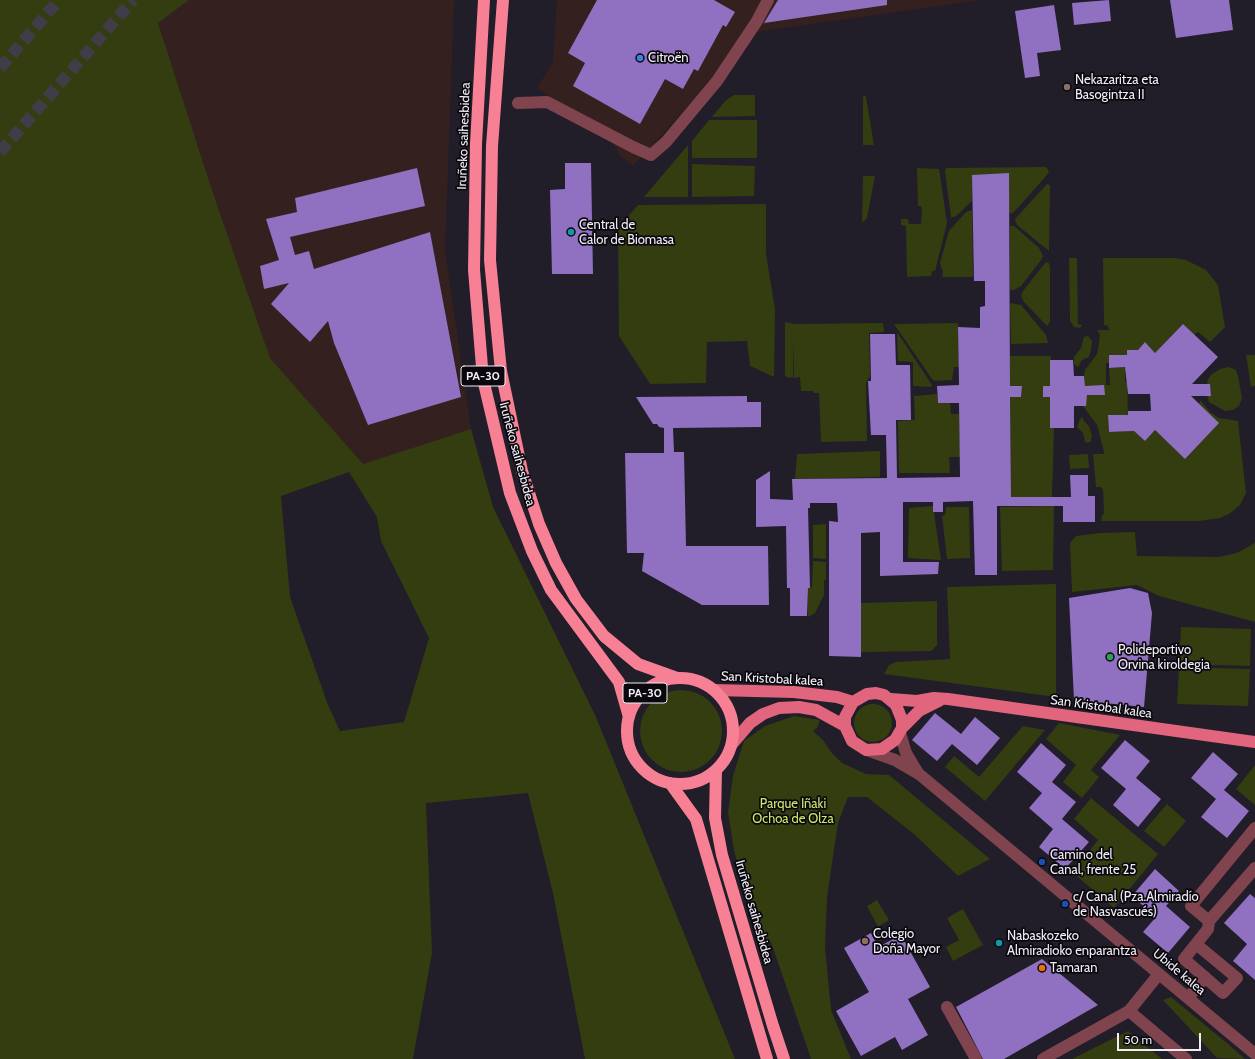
<!DOCTYPE html>
<html>
<head>
<meta charset="utf-8">
<style>
	body { margin:0 }
	#map { position:relative; width:1255px; height:1059px; overflow:hidden; background:#211d29; font-family:Cabin,sans-serif }
	canvas { display:block }
	.scale { position:absolute; left:1117px; top:1033px; width:84px; height:18px; box-sizing:border-box; border:2px solid #f1eef7; border-top:0; padding-left:5px; font-size:12px; line-height:14px; white-space:nowrap; color:#f1eef7; -webkit-text-stroke:3px #0a080d; paint-order:stroke }
</style>
</head>
<body>
<div id="map">
<canvas width="1255" height="1059"></canvas>
<div class="scale">50 m</div>
</div>
<script>
const ctx = document.querySelector('canvas').getContext('2d');
ctx.lineJoin = 'round';
function paint(path, color) { ctx.fillStyle = color; ctx.fill(path, 'evenodd'); }
const poly = rows => new Path2D(rows.map(r => 'M' + r).join(''));
function trace(path, color, width, dash) { ctx.strokeStyle = color; ctx.lineWidth = width; ctx.lineCap = dash ? 'butt' : 'round'; ctx.setLineDash(dash || []); ctx.stroke(path); }
function label(font, color, halo, rows, align = 'center') {
  ctx.font = font + ' Cabin,sans-serif'; ctx.lineWidth = 3.5; ctx.setLineDash([]); ctx.textBaseline = 'middle'; ctx.strokeStyle = halo; ctx.fillStyle = color; for (const [text, x, y, turn = 0] of rows) {
    ctx.save(); ctx.translate(x, y); ctx.rotate((+turn || 0) * Math.PI / 180); ctx.textAlign = isNaN(turn) ? turn : align; if (halo) ctx.strokeText(text, 0, 0); ctx.fillText(text, 0, 0); ctx.restore();
  }
}
paint(poly([
	[189,0,454,0,445,250,471,429,363,464,270,358,212,190,158,23],
	[557,0,981,0,756,32,633,166,621,157,610,139,537,88,553,62]
]), '#34211f');
paint(poly([
	[0,0,189,0,158,23,212,190,270,358,363,464,471,429,493,507,596,717,735,1059,585,1059,553,893,528,793,426,803,432,953,413,1059,0,1059],
	[349,472,377,517,381,541,429,638,404,722,340,731,328,705,290,597,281,496],
	[734,95,755,95,755,116,712,117,726,100],
	[865,95,866,97,874,145,863,145,863,97],
	[709,120,757,120,757,158,692,158,692,141],
	[688,145,688,197,644,197],
	[692,164,755,166,754,196,692,197],
	[1046,167,1049,171,1047,175,1015,211,1011,214,973,175,972,201,955,217,951,217,945,172,946,168],
	[917,168,939,169,947,223,935,271,932,271,931,276,907,277,906,226,901,225,901,219,908,219,909,224,921,224,922,209,921,206,918,206],
	[863,176,875,176,867,218,862,223],
	[1047,184,1050,185,1050,190,1049,251,1017,225,1015,219],
	[766,204,766,254,775,309,774,377,750,366,747,341,707,342,706,383,650,384,619,336,618,228,638,205],
	[972,210,973,277,942,277,943,272,940,263,949,231,966,212],
	[1010,226,1014,226,1039,248,1043,256,1041,260,1021,286,1014,290,1010,290],
	[1069,258,1077,258,1078,324,1082,325,1080,328,1074,327,1070,321],
	[1103,258,1175,258,1186,260,1206,270,1218,285,1225,327,1210,342,1198,332,1194,335,1183,324,1155,353,1145,342,1138,350,1127,350,1127,355,1109,355,1109,363,1106,363,1106,385,1110,385,1109,368,1125,367,1125,382,1127,382,1128,415,1108,415,1109,432,1134,431,1145,441,1155,430,1185,459,1200,400,1210,412,1219,418,1238,421,1246,493,1240,505,1229,514,1220,518,1199,521,1101,521,1102,515,1104,514,1103,490,1101,487,1096,487,1093,454,1104,454,1104,452,1097,425,1083,406,1086,406,1084,376,1085,370,1097,354,1099,343,1100,335,1097,330,1109,330,1108,326,1104,325],
	[1046,262,1049,263,1050,267,1050,322,1047,326,1024,302,1021,296,1023,291],
	[1010,303,1021,305,1046,335,1048,343,1011,344],
	[785,322,794,324,883,323,884,332,869,333,870,376,866,383,867,441,821,442,819,393,814,393,813,391,801,391,800,377,794,378,793,337,793,378,786,377,785,375],
	[958,323,959,367,954,367,952,380,935,381,932,379,894,324],
	[897,332,932,385,931,387,913,386,913,362,898,361],
	[1088,336,1092,341,1091,350,1089,357,1082,360,1078,367,1074,364,1074,357,1081,348,1084,337],
	[1246,355,1255,355,1255,386,1251,387],
	[1010,356,1051,356,1050,386,1043,386,1043,396,1050,397,1050,428,1054,428,1052,497,1011,497,1010,397,1021,397,1022,386,1010,386],
	[1229,367,1236,370,1238,376,1242,398,1239,406,1233,410,1225,411,1209,402,1207,396,1211,396,1210,385,1207,384,1208,379,1212,374,1220,369],
	[937,394,938,403,950,403,951,414,959,414,960,457,949,457,950,473,899,473,898,421,915,420,914,396],
	[1083,417,1083,420,1089,426,1092,436,1091,441,1088,443,1085,442,1083,433,1077,427,1080,419],
	[880,451,880,477,795,479,797,454],
	[1088,454,1089,468,1070,469,1069,455],
	[933,506,941,560,908,558,909,508],
	[1054,506,1053,570,1002,571,1000,507],
	[946,507,969,507,970,558,947,559,942,516,945,515],
	[826,524,826,559,813,558,813,525],
	[1135,532,1137,556,1219,557,1237,553,1255,543,1255,622,1159,596,1137,585,1072,592,1070,543,1076,536,1100,533],
	[813,561,826,562,826,580,824,580,824,595,815,613,808,617,808,588,812,587],
	[1056,584,1056,697,884,674,889,665,896,662,950,659,947,587],
	[937,601,937,645,931,651,861,652,861,603],
	[1181,627,1251,629,1250,666,1179,664],
	[1179,667,1250,669,1248,706,1177,704],
	'640 731a41 41 0 1 1 82 0a41 41 0 1 1-82 0Z',
	'854 723a19 19 0 1 1 38 0a19 19 0 1 1-38 0Z',
	[794,716,820,720,817,728,813,731,823,740,831,752,842,763,866,774,889,775,990,859,958,876,915,835,867,797,848,797,838,823,827,897,825,947,831,1010,851,1059,811,1059,771,942,760,945,734,850,728,813,733,776,744,741,765,726],
	[1059,723,1120,735,1091,770,1099,777,1082,798,1063,782,1076,765,1046,739],
	[1023,726,1045,730,985,801,945,767,954,756,979,777],
	[1255,765,1255,805,1236,789],
	[1091,798,1158,854,1114,908,1072,872,1098,840,1074,819],
	[1167,804,1186,821,1164,847,1144,831],
	[877,900,889,920,878,927,867,906],
	[963,909,983,945,953,961,946,947,959,940,947,918],
	[1171,997,1228,1044,1245,1059,1217,1058,1163,1000],
	[1128,1031,1162,1059,1072,1059]
]), '#343d10');
paint(poly([
	[597,0,714,0,735,12,726,27,723,25,698,71,694,69,683,89,665,79,640,124,573,86,585,63,568,53],
	[778,0,887,0,887,5,764,23],
	[1109,0,1111,21,1074,25,1072,3],
	[1170,0,1229,0,1233,30,1176,38],
	[1054,5,1061,50,1037,53,1040,76,1025,78,1015,11],
	[565,163,591,163,593,274,552,274,550,190,565,189],
	[417,168,425,206,290,237,295,255,309,251,314,269,430,232,461,397,368,425,334,343,328,321,310,342,271,304,289,283,264,289,260,266,279,260,266,219,297,212,295,198],
	[1009,173,1010,386,1022,386,1021,397,1010,397,1011,497,1071,497,1070,475,1088,475,1088,496,1095,496,1095,522,1063,522,1063,506,997,506,997,575,975,575,973,501,943,502,943,512,933,512,933,502,903,502,903,562,939,562,938,574,880,576,880,532,861,533,861,657,829,656,829,521,838,522,837,503,810,503,810,508,808,508,810,588,808,588,807,616,790,616,790,588,787,588,786,526,756,527,756,480,770,471,770,499,793,500,792,479,887,478,886,435,871,435,868,381,871,381,870,334,895,334,896,365,910,365,911,420,896,420,897,478,960,477,959,403,938,403,937,386,959,385,958,327,980,328,980,307,985,306,985,281,974,281,972,175],
	[1183,324,1218,357,1192,384,1210,384,1211,396,1191,396,1219,423,1185,459,1155,430,1145,441,1134,431,1109,432,1108,415,1128,415,1128,411,1151,411,1150,394,1128,394,1125,367,1109,368,1109,355,1127,355,1127,350,1138,350,1145,342,1155,353],
	[1050,360,1073,360,1074,376,1084,376,1085,386,1104,385,1105,395,1087,395,1086,406,1074,406,1074,428,1050,428,1050,397,1043,397,1043,386,1050,386],
	[747,396,747,402,761,402,761,427,673,428,674,452,684,452,686,546,768,546,769,605,702,605,642,571,644,553,627,553,625,453,664,453,664,428,659,427,657,424,653,424,636,397],
	[1130,588,1148,593,1152,613,1144,707,1074,700,1069,598],
	[935,713,961,734,975,717,1000,738,977,765,952,744,937,761,912,740],
	[1125,740,1150,761,1136,778,1161,799,1138,827,1113,805,1126,789,1101,768],
	[1041,743,1066,765,1052,782,1076,802,1062,819,1089,842,1065,869,1039,847,1053,829,1029,808,1042,793,1017,772],
	[1213,752,1238,774,1224,790,1249,811,1227,838,1201,817,1216,799,1191,778],
	[1155,869,1179,891,1166,906,1190,927,1168,953,1143,932,1156,917,1132,896],
	[1250,894,1255,898,1255,980,1233,961,1247,944,1224,923],
	[871,933,878,947,901,935,930,987,908,999,928,1035,902,1050,895,1037,861,1056,836,1011,869,992,844,948],
	[1042,959,1098,1005,1004,1059,983,1059,956,1007]
]), '#8f70c1');
trace(poly([
	[0,68,59,0],
	[0,152,133,0]
]), '#403c48', 12, [12, 6]);
trace(poly([
	[518,103,547,102,633,147,651,155,666,142,717,81,757,21,768,0],
	[900,733,906,753,918,773],
	[867,750,895,760,919,774,1255,1054],
	[1209,921,1191,906,1255,828],
	[1196,944,1237,978,1223,993,1184,959,1196,944],
	[1196,944,1208,929,1209,921,1255,868],
	[1188,998,1205,977],
	[947,1007,976,1059],
	[1129,1011,1186,1059],
	[1043,1059,1129,1011,1159,974]
]), '#80444e', 12);
trace(poly([
	[714,690,794,692,837,697,853,702],
	[891,699,917,701,934,698,948,699,1255,742],
	[902,728,902,720,896,705,884,695,876,693,867,694,853,702,845,717,845,726,852,741,866,750,882,749,895,740,902,728,919,711,939,701],
	[732,744,750,723,763,714,779,708,799,707,816,710,845,726]
]), '#e0657d', 12);
trace(poly([
	[484,0,476,144,474,270,483,379,510,493,532,551,551,590,619,682,629,717],
	[503,0,492,146,490,260,501,371,522,471,539,524,556,563,576,599,604,636,638,664,677,678],
	'627 731a53 53 0 1 1 106 0a53 53 0 1 1-106 0Z',
	[716,770,715,818,722,855,773,1026,784,1059],
	[670,783,696,819,767,1059]
]), '#f78094', 12);
for (const [x, y, r, color] of [
	[640,58,4,"#3f7fe0"],
	[1067,87,4,"#8d6e63"],
	[571,232,4,"#0f9aa8"],
	[1110,657,4,"#2e9e5b"],
	[1042,862,4,"#1a4fb4"],
	[1065,904,4,"#1a4fb4"],
	[865,941,4,"#8d6e63"],
	[999,943,4,"#0f9aa8"],
	[1042,968,4,"#e8710a"]
]) { const dot = new Path2D(); dot.arc(x, y, r, 0, 2 * Math.PI); ctx.fillStyle = color; ctx.fill(dot); trace(dot, '#0a080d', 1.5); }
for (const [x, y, w] of [
	[483,376,44],
	[645,693,44]
]) { const box = new Path2D(); box.roundRect(x - w / 2, y - 10, w, 20, 3); ctx.fillStyle = '#0a080d'; ctx.fill(box); trace(box, '#f1eef7', 1); }
label('bold 12px', '#f1eef7', null, [
	["PA-30",483,376],
	["PA-30",645,693]
]);
label('13px', '#f1eef7', '#0a080d', [
	["Citroën",648,58],
	["Nekazaritza eta",1075,80],
	["Basogintza II",1075,95],
	["Central de",579,225],
	["Calor de Biomasa",579,240],
	["Polideportivo",1118,650],
	["Orvina kiroldegia",1118,665],
	["Camino del",1050,855],
	["Canal, frente 25",1050,870],
	["c/ Canal (Pza.Almiradío",1073,897],
	["de Nasvascués)",1073,912],
	["Colegio",873,934],
	["Doña Mayor",873,949],
	["Nabaskozeko",1007,936],
	["Almiradioko enparantza",1007,951],
	["Tamaran",1050,968]
], 'left');
label('13px', '#f1eef7', '#0a080d', [
	["Iruñeko saihesbidea",464,136,-88],
	["Iruñeko saihesbidea",517,454,75],
	["San Kristobal kalea",772,679,3],
	["San Kristobal kalea",1101,707,8],
	["Iruñeko saihesbidea",754,912,74],
	["Ubide kalea",1179,972,40]
]);
label('13px', '#cce76c', '#0a080d', [
	["Parque Iñaki",793,804],
	["Ochoa de Olza",793,819]
]);
</script>
</body>
</html>
